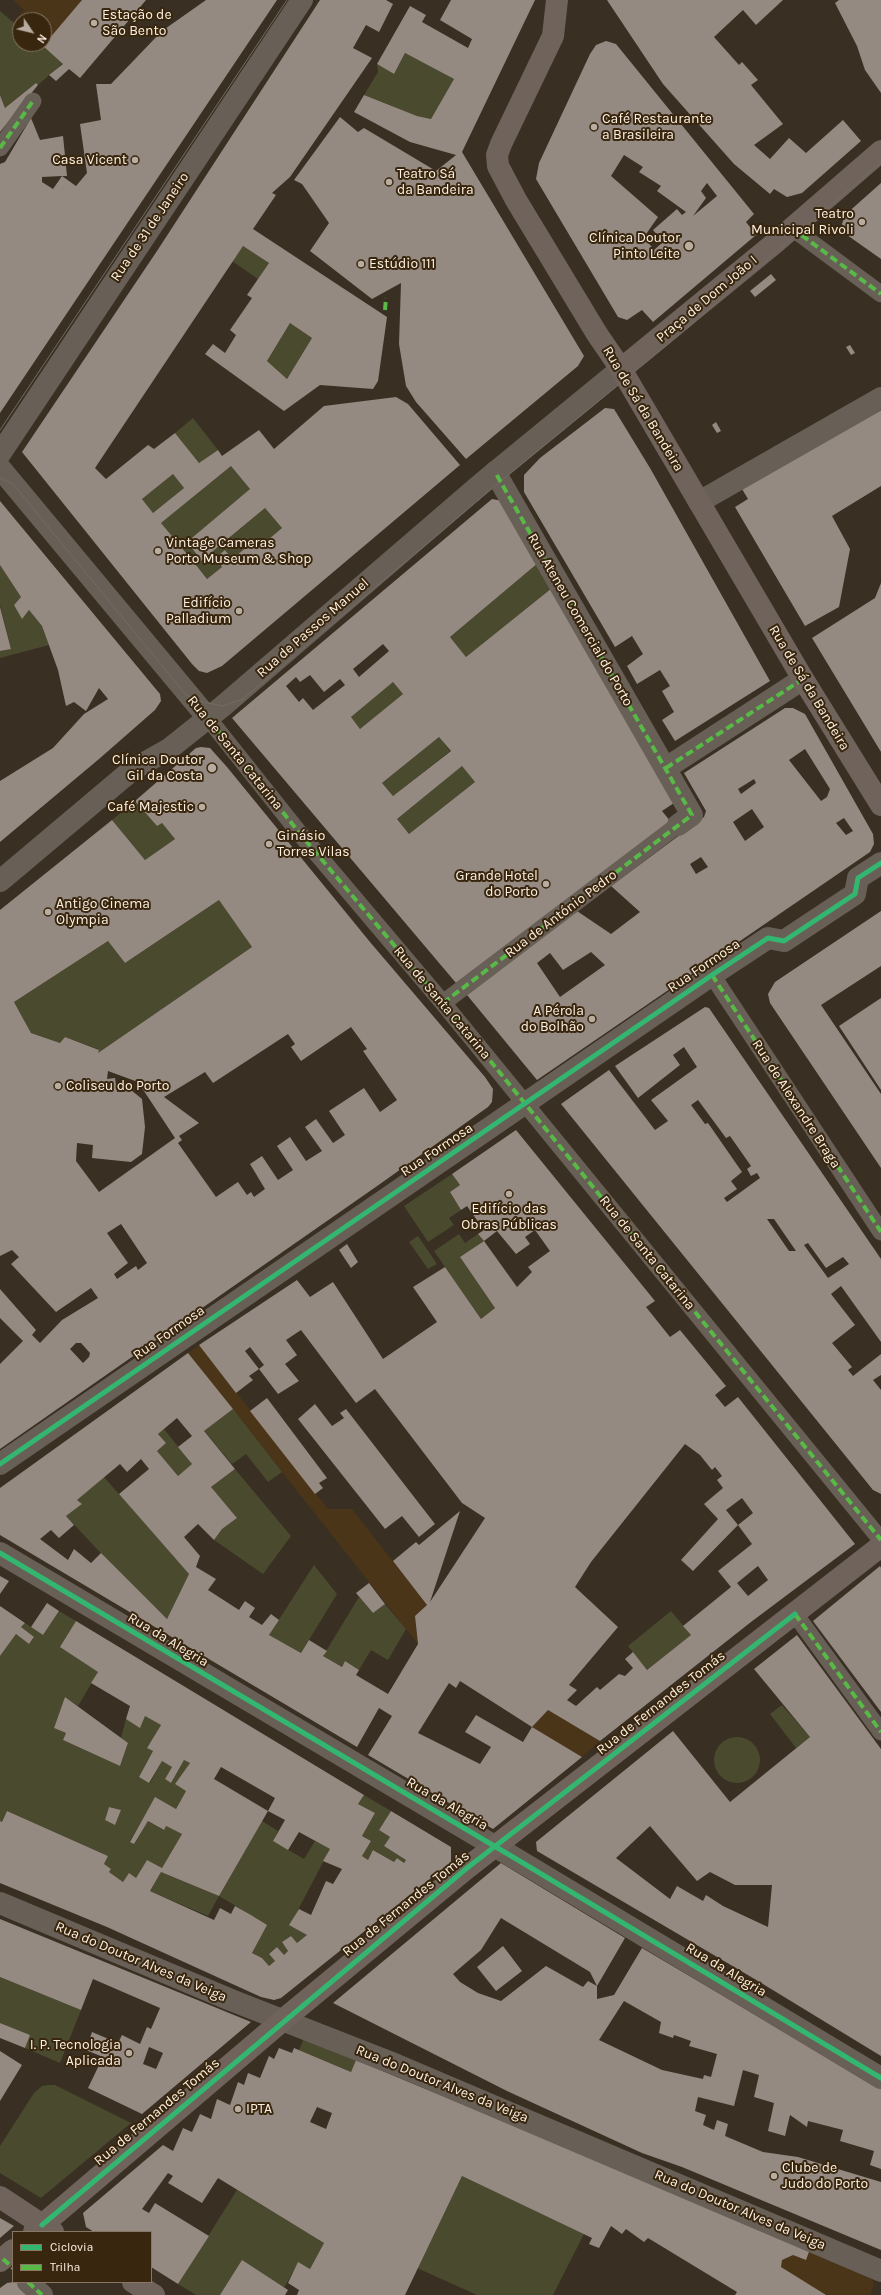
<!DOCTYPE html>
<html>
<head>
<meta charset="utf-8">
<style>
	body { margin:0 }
	#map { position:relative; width:881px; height:2295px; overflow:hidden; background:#392f22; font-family:Karla,sans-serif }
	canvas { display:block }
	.legend { position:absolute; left:12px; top:2231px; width:140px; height:52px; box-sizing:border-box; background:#39260e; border:1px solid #877763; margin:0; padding:5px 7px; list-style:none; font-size:12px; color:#fdf1e2 }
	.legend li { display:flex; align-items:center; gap:8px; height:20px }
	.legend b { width:20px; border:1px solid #877763 }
	.north { position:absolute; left:12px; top:12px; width:40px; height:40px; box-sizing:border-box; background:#39260e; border:1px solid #877763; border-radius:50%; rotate:125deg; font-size:11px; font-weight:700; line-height:16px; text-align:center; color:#fdf1e2 }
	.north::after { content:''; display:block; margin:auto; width:14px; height:18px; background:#b8ad9f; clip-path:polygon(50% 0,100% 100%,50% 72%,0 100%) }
</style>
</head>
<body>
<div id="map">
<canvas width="881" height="2295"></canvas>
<ul class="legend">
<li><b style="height:5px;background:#33b770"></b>Ciclovia</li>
<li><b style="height:5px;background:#58b947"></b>Trilha</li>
</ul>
<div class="north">N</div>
</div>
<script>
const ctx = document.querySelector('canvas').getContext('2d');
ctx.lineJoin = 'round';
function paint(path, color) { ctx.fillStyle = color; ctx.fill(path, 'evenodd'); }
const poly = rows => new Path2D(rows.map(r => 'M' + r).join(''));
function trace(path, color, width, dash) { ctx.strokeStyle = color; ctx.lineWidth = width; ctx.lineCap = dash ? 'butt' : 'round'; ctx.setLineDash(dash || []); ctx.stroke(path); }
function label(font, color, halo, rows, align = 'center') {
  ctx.font = font + ' Karla,sans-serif'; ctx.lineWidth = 4; ctx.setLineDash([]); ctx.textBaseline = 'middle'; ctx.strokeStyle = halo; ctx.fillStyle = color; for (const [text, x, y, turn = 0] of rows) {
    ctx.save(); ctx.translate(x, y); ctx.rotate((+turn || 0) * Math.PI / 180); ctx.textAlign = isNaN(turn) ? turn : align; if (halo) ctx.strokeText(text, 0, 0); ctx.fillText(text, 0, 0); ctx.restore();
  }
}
paint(poly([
	[13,0,146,0,80,78,40,44,44,44,44,20,20,20,20,28,13,23,24,10],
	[199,1345,328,1509,352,1509,427,1605,415,1616,418,1644,188,1353],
	[548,1710,600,1741,582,1757,532,1727],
	[725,2214,872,2279,874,2285,871,2292,870,2295,742,2295]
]), '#4b3518');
paint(poly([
	[0,11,20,28,20,44,40,44,63,63,38,85,36,83,5,108,0,94],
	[405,53,454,79,431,119,417,116,364,95,378,72,377,64,394,74],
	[243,246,269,263,258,279,232,261],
	[290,323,312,338,287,379,267,361],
	[193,418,218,450,199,463,175,433],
	[231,466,250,489,187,542,198,556,192,560,161,523],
	[173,474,184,488,153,513,142,499],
	[265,508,282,528,263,544,258,538,232,559,225,550,215,558,222,567,207,579,196,565],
	[538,563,552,588,466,657,450,637],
	[0,565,21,597,14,605,22,618,29,610,42,626,49,645,0,658,0,651,11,648,0,605],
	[393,682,403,694,360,729,351,717],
	[439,737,450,751,393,796,382,783],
	[462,766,475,782,409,834,397,819],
	[135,801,157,826,162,823,175,839,145,860,112,820],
	[219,900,252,947,98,1053,98,1049,65,1037,60,1043,31,1033,14,1002,108,941,125,963],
	[452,1174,460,1185,450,1192,461,1210,449,1218,454,1225,428,1242,404,1206],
	[459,1234,465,1243,478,1234,484,1241,460,1257,495,1308,481,1319,434,1251],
	[418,1236,437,1264,428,1269,409,1242],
	[233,1409,282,1472,268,1482,246,1454,232,1464,204,1431],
	[164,1429,192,1464,178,1476,157,1451,166,1443,158,1434],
	[235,1469,291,1536,263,1574,214,1540,222,1529,237,1518,211,1487],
	[104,1477,189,1574,167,1619,126,1580,66,1516,81,1505,77,1500],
	[314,1565,337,1594,301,1653,269,1635],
	[359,1597,373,1613,385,1604,406,1629,388,1660,371,1650,359,1670,345,1661,342,1667,323,1656],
	[59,1611,76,1621,61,1647,98,1672,78,1706,65,1697,54,1728,66,1733,63,1740,120,1766,128,1744,121,1738,126,1719,145,1716,161,1725,147,1748,153,1751,139,1777,150,1783,162,1761,172,1767,165,1779,171,1783,184,1760,190,1763,175,1784,186,1791,176,1809,155,1798,130,1841,134,1844,148,1821,163,1830,166,1826,182,1834,162,1868,147,1860,136,1878,129,1874,123,1882,109,1872,111,1869,104,1864,108,1856,7,1811,2,1822,0,1821,0,1656,16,1634,29,1644,34,1638,21,1627,25,1623,43,1635],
	[109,1807,121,1810,115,1824,105,1820],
	[671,1611,691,1635,647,1670,628,1646],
	[782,1705,810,1737,796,1748,770,1714],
	'714 1760a23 23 0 1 1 46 0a23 23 0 1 1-46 0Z',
	[364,1795,391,1811,379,1830,390,1837,384,1846,406,1860,404,1863,397,1858,394,1862,374,1850,368,1860,362,1856,371,1841,362,1836,375,1813,358,1804],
	[262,1821,278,1831,273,1841,304,1859,315,1841,330,1849,290,1925,307,1935,297,1943,291,1936,282,1942,288,1951,284,1955,277,1947,269,1954,275,1961,269,1966,262,1958,252,1953,266,1925,251,1915,219,1896,208,1916,150,1891,161,1872,219,1896],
	[0,1977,81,2010,60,2063,25,2048,29,2035,0,2023],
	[304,2038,356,2060,351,2072,299,2050],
	[48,2085,55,2085,131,2123,41,2198,0,2173,0,2146,34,2093,42,2086],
	[462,2176,584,2234,553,2295,477,2295,417,2268],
	[237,2190,324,2243,310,2269,298,2263,284,2288,220,2295,196,2295,178,2284]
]), '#4a4a2f');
paint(poly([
	[82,0,146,0,80,78,69,69,56,81,49,75,63,64,43,46],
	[206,0,277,0,0,413,0,164,5,162,31,118,40,140,63,136,67,176,62,176,76,186,87,173,80,124,101,120,96,84,111,84,162,31],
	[62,176,53,189,42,182,42,177],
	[320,0,386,0,393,4,379,32,366,25,353,48,372,58,290,177,272,193,276,195,253,229,387,317,378,381,373,389,320,385,284,411,205,354,213,344,225,353,236,335,230,330,252,298,247,295,269,263,243,246,95,468,106,479,148,445,154,449,175,433,199,463,218,450,222,456,259,430,274,449,324,406,396,397,408,404,460,465,222,666,207,673,199,671,192,664,22,452,157,251],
	[290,323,312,338,287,379,267,361],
	[231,466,250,489,187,542,198,556,192,560,161,523],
	[173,474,184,488,153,513,142,499],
	[265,508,282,528,263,544,258,538,232,559,225,550,215,558,222,567,207,579,196,565],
	[451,0,535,0,462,152,584,356,578,366,466,459,416,402,406,386,399,344,401,283,372,299,310,251,329,223,302,184,294,180,340,117,358,132,364,128,436,171,456,155,410,142,354,112,364,95,417,116,431,119,454,79,405,53,394,74,377,64,410,6,426,15,422,22,468,48,472,39,440,20],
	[607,0,783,0,756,25,743,10,714,37,739,65,742,62,758,80,751,85,783,124,754,145,770,159,789,138,806,153,843,120,861,141,802,193,787,197,774,189,770,194,734,164,663,84],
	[839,0,881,0,881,93,865,70,857,46,835,3],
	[606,41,616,44,754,214,746,222,756,235,653,322,642,310,627,320,618,317,536,179,539,163,590,54,596,45],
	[624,155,643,167,639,172,661,186,657,191,686,212,682,215,677,209,653,230,663,242,654,250,644,237,658,217,611,176],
	[707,183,717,196,693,216,706,198,701,191],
	[36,83,38,85,0,132,0,95,5,108],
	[881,183,881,259,847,235,842,224,845,215],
	[771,274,776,280,755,297,750,291],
	[850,345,855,353,851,355,846,347],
	[605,408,614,409,650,468,770,681,675,741,662,720,674,712,662,691,670,686,660,670,637,684,627,666,643,654,632,636,615,647,524,492,524,475,540,458],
	[881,408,881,486,832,516,850,549,839,607,805,626,735,507,748,499,742,489],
	[716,422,721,431,717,433,712,425],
	[492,499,503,501,538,563,450,637,466,657,552,588,674,803,662,811,671,822,456,983,232,718],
	[383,644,389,651,359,677,353,669],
	[310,675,324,692,340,679,345,685,313,710,303,698,299,702,286,686,296,677,300,682],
	[393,682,403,694,360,729,351,717],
	[439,737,451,751,393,796,382,783],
	[462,766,475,782,409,834,397,819],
	[0,501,155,688,160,694,161,701,155,710,99,759,0,842,0,781,53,748,84,714,108,699,99,688,86,711,74,702,66,706,58,670,42,626,29,610,22,619,14,605,21,597,0,565],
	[881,583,881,752,812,638,875,598],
	[0,607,11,649,0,651],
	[785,708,793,708,805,714,873,834,874,844,870,852,537,1080,467,995,577,911,611,934,640,912,611,886,704,817,706,811,684,773],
	[805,749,830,789,827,797,821,801,789,760],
	[754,779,756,783,741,794,738,789],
	[752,809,764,827,745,841,733,822],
	[844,818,853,831,846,835,836,823],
	[701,857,708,867,696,874,690,864],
	[591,952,605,965,560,997,537,963,550,953,563,970],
	[201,747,210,748,227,767,370,942,485,1077,493,1089,492,1102,488,1107,380,1184,0,1449,0,1364,23,1341,0,1318,0,1289,36,1330,32,1335,40,1343,62,1320,98,1298,91,1288,56,1312,11,1264,19,1257,12,1250,0,1256,0,910,112,820,145,860,175,839,162,823,157,826,135,801,196,748],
	[219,900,252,947,98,1053,99,1050,65,1037,60,1043,31,1033,14,1002,108,941,125,963],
	[351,1027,367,1049,363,1051,397,1100,380,1112,364,1088,329,1111,345,1135,333,1143,316,1119,305,1127,322,1151,306,1161,290,1137,277,1146,293,1170,278,1180,262,1156,250,1164,265,1189,254,1197,251,1192,247,1195,238,1182,216,1197,178,1143,182,1140,179,1136,199,1123,164,1097,205,1072,213,1083,288,1034,295,1044,291,1047,301,1061],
	[108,1071,138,1082,175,1138,99,1192,76,1161,77,1143,93,1145,92,1158,131,1162,142,1154,145,1127,142,1099,131,1090,117,1092,115,1078,107,1079],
	[121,1224,147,1263,138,1270,136,1266,117,1279,114,1274,128,1263,107,1233],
	[76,1343,81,1343,90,1353,89,1357,83,1363,70,1349],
	[881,911,881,966,821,1005,881,1094,881,1168,770,1003,768,994,775,982],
	[881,998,881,1090,839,1026],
	[705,1007,709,1008,881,1259,881,1342,841,1286,831,1294,855,1325,832,1343,852,1367,848,1370,853,1376,881,1354,881,1375,873,1380,881,1390,881,1494,873,1490,561,1104,609,1070,655,1130,668,1121,651,1100,697,1067,684,1047,673,1055,680,1065,638,1098,615,1066],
	[698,1100,726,1138,730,1136,751,1166,747,1169,751,1176,757,1173,760,1178,727,1202,724,1198,737,1189,731,1181,742,1172,708,1123,705,1124,691,1105],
	[767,1219,774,1219,796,1251,789,1251],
	[808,1243,826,1268,843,1257,849,1264,828,1278,804,1245],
	[516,1130,655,1301,646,1307,670,1337,680,1330,726,1386,715,1395,725,1407,738,1397,855,1544,751,1622,600,1741,548,1710,532,1727,460,1681,456,1688,449,1683,418,1733,480,1764,491,1747,465,1732,476,1715,523,1742,532,1727,582,1757,493,1829,368,1755,392,1716,379,1708,357,1747,0,1535,0,1488,188,1353,233,1409,204,1431,235,1469,211,1487,237,1518,222,1529,214,1540,198,1524,184,1537,200,1556,196,1567,216,1579,208,1590,239,1610,245,1601,255,1608,249,1617,262,1625,271,1614,279,1620,269,1635,301,1653,309,1640,327,1651,323,1656,342,1667,345,1661,359,1670,356,1675,388,1694,418,1644,415,1616,427,1605,393,1561,416,1542,419,1545,460,1511,430,1602,485,1518,462,1503,375,1389,356,1403,301,1330,286,1340,297,1355,285,1364,299,1381,278,1394,259,1369,264,1365,250,1347,245,1351,259,1369,249,1376,253,1380,236,1393,199,1345,297,1280,310,1297,333,1282,383,1359,437,1322,413,1287,445,1267,481,1319,495,1308,460,1257,484,1241,478,1234,484,1230,467,1206,461,1210,450,1192,460,1185,452,1174],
	[535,1230,550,1251,528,1267,532,1272,517,1287,484,1241,497,1231,516,1254,530,1244,525,1237],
	[177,1418,192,1436,178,1447,192,1464,178,1476,157,1451,166,1443,158,1434],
	[685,1444,700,1455,712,1470,715,1467,722,1476,717,1480,723,1488,704,1504,718,1519,681,1560,693,1571,738,1525,752,1544,718,1571,731,1587,683,1626,691,1635,647,1670,633,1652,625,1659,633,1668,625,1676,619,1674,600,1690,597,1687,576,1706,567,1700,577,1690,569,1685,618,1627,575,1587,591,1562],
	[141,1459,149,1469,119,1494,189,1574,167,1619,101,1553,91,1563,74,1549,68,1560,40,1539,51,1530,59,1538,74,1525,66,1516,82,1504,77,1500,120,1464,127,1472],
	[742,1498,753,1513,738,1525,726,1510],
	[758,1566,768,1580,748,1596,737,1583],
	[347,1244,358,1262,351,1268,339,1250],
	[267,1398,327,1478,319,1483,323,1488,315,1494,250,1411],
	[315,1404,332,1426,344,1418,340,1413,346,1409,435,1524,419,1537,402,1516,385,1529,298,1419],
	[880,1566,881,1568,881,1712,813,1621],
	[0,1576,9,1581,0,1594],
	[369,1583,385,1604,373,1613,356,1593],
	[47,1603,59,1611,43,1635,31,1627],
	[0,1606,25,1623,21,1627,34,1637,29,1644,16,1634,0,1656],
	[76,1621,364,1795,358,1804,375,1813,362,1836,371,1841,362,1856,368,1860,373,1850,394,1862,397,1858,404,1863,406,1860,384,1846,390,1837,379,1830,391,1811,451,1847,451,1862,281,1998,274,2000,261,1997,107,1927,0,1883,0,1821,2,1822,7,1811,108,1856,104,1864,111,1869,109,1872,123,1882,129,1873,136,1878,147,1860,162,1868,182,1834,166,1826,164,1830,148,1821,134,1844,130,1842,155,1797,176,1809,186,1791,175,1784,190,1763,184,1760,171,1783,165,1779,172,1767,162,1761,149,1783,139,1777,153,1751,147,1748,161,1725,145,1716,140,1728,126,1719,130,1706,91,1683,98,1672,60,1647],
	[221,1767,275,1798,268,1811,214,1779],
	[268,1811,285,1820,273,1841,288,1850,299,1832,330,1849,323,1861,342,1869,333,1884,326,1881,311,1915,299,1909,289,1925,307,1935,297,1943,291,1936,282,1942,288,1951,284,1955,277,1947,269,1954,275,1961,269,1966,262,1958,252,1953,267,1925,251,1915,235,1906,231,1914,220,1908,214,1920,150,1891,161,1872,219,1896],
	[797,1635,881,1749,881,2056,758,1981,537,1851,536,1842,673,1731,730,1802,810,1737,754,1669],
	[650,1826,697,1881,710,1872,735,1885,772,1885,768,1927,723,1906,706,1895,703,1901,677,1886,670,1899,616,1858],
	[65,1697,128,1743,120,1766,63,1740,66,1733,54,1728],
	[109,1807,121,1810,115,1825,105,1820],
	[501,1863,625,1938,597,1986,597,1999,614,1995,642,1948,881,2089,881,2169,870,2165,874,2151,840,2141,843,2130,808,2121,807,2127,790,2115,785,2136,768,2131,774,2103,754,2097,759,2075,743,2070,734,2106,698,2097,695,2111,706,2115,703,2125,714,2130,717,2120,728,2124,725,2136,763,2152,798,2157,881,2182,881,2250,682,2167,642,2153,507,2091,333,2003],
	[501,1918,590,1972,597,1986,588,1981,583,1987,546,1966,501,2001,478,1993,460,1982,453,1974,481,1950],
	[624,2001,661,2022,659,2033,673,2038,674,2035,691,2041,689,2046,717,2054,711,2077,704,2075,703,2079,662,2070,599,2040],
	[0,1919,100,1960,251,2022,142,2114,88,2088,103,2057,86,2050,92,2032,118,2043,122,2035,140,2044,147,2027,151,2029,160,2008,93,1979,81,2010,0,1977],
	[149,2047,163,2053,156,2069,143,2064],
	[503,1946,522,1971,496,1991,477,1967],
	[0,2023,30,2035,25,2048,0,2038],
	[279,2048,292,2053,294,2048,351,2072,356,2060,810,2249,806,2260,793,2255,782,2260,781,2267,826,2295,735,2295,737,2292,648,2238,644,2242,626,2229,622,2234,611,2226,599,2248,589,2244,592,2238,462,2176,405,2295,297,2295,299,2290,288,2283,298,2262,310,2269,324,2243,218,2178,202,2203,168,2183,173,2176,168,2173,142,2209,149,2213,155,2203,209,2236,178,2284,151,2267,151,2232,94,2232,86,2227,83,2213,163,2145,173,2151,183,2128,192,2132,200,2114,211,2119,217,2099,230,2105,238,2082,244,2085,248,2073,260,2078,269,2056,274,2059],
	[317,2107,332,2113,326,2129,310,2122],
	[0,2051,22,2065,0,2101],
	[0,2218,14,2226,0,2238],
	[242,2260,288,2290,285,2295,220,2295],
	[13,2282,20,2282,34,2295,0,2295,0,2288,7,2283]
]), '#958a81');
trace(poly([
	[0,148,33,101],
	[792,228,881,294],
	[208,718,301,835,443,1003,881,1540],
	[712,975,881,1232],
	[443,1003,678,825],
	[795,1614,881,1732]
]), '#685f56', 17);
trace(poly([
	[495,472,692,815,678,825],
	[699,502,881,398],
	[666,768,803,679],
	[0,1903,231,2000,397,2065,881,2271],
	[28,2282,42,2295]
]), '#685f56', 22);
trace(poly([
	[0,454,302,0],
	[0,468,208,718],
	[0,881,132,770,169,749,223,706,482,483,621,369],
	[0,1464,712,975,768,938,784,941,855,894,858,878,881,863],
	[0,1553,523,1863,881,2078]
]), '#685f56', 22);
trace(poly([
	[557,0,553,36,501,144,497,155,498,166,516,200,597,334,621,369,803,679,881,805],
	[621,369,776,242,881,151],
	[0,2197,53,2232],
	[34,2232,283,2020,467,1868,881,1546],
	[0,2261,13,2250],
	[133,2282,154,2295]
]), '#6f635b', 22);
trace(poly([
	[0,430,287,0],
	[0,478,13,484,186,695,203,702,223,706,234,702,243,699,501,481,672,341,881,162]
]), '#746c63', 1);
trace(poly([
	[0,148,33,101],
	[792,228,881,294],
	[385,310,386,298],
	[208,718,301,835,443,1003,881,1540],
	[666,768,803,679],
	[712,975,881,1232],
	[443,1003,692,815,495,472],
	[795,1614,881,1732],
	[3,2259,13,2268],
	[28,2282,42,2295]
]), '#58b947', 4, [8, 4]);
trace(poly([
	[0,1464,712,975,768,938,784,941,855,894,858,878,881,863],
	[0,1553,523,1863,881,2078],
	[42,2225,467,1868,795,1614]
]), '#33b770', 5);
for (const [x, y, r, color] of [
	[94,23,4,"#b8ad9f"],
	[594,127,4,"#b8ad9f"],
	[135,160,4,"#b8ad9f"],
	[389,182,4,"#b8ad9f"],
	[862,222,4,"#b8ad9f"],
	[689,246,5,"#b8ad9f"],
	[361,264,4,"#b8ad9f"],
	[158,551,4,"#b8ad9f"],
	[239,611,4,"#b8ad9f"],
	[212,768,5,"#b8ad9f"],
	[202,807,4,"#b8ad9f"],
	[269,844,4,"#b8ad9f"],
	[546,884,4,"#b8ad9f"],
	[48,912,4,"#b8ad9f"],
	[592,1019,4,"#b8ad9f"],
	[58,1086,4,"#b8ad9f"],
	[509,1194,4,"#b8ad9f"],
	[129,2053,4,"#b8ad9f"],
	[238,2109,4,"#b8ad9f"],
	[774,2176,4,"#b8ad9f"]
]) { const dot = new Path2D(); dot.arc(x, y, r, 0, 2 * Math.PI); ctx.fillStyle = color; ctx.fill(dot); trace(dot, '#39260e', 1.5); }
label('14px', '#fdf1e2', '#39260e', [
	["Estação de",102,15],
	["São Bento",102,31],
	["Café Restaurante",602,119],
	["a Brasileira",602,135],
	["Casa Vicent",127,160,"right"],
	["Teatro Sá",397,174],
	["da Bandeira",397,190],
	["Teatro",854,214,"right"],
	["Municipal Rivoli",854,230,"right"],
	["Clínica Doutor",680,238,"right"],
	["Pinto Leite",680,254,"right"],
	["Estúdio 111",369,264],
	["Vintage Cameras",166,543],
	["Porto Museum & Shop",166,559],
	["Edifício",231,603,"right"],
	["Palladium",231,619,"right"],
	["Clínica Doutor",203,760,"right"],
	["Gil da Costa",203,776,"right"],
	["Café Majestic",194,807,"right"],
	["Ginásio",277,836],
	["Torres Vilas",277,852],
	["Grande Hotel",538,876,"right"],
	["do Porto",538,892,"right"],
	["Antigo Cinema",56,904],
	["Olympia",56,920],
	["A Pérola",584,1011,"right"],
	["do Bolhão",584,1027,"right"],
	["Coliseu do Porto",66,1086],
	["Edifício das",509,1209,"center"],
	["Obras Públicas",509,1225,"center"],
	["I. P. Tecnologia",121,2045,"right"],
	["Aplicada",121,2061,"right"],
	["IPTA",246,2109],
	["Clube de",782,2168],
	["Judo do Porto",782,2184]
], 'left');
label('14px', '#fdf1e2', '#39260e', [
	["Rua de 31 de Janeiro",150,227,-56],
	["Praça de Dom João I",707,299,-40],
	["Rua de Sá da Bandeira",643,409,59],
	["Rua Ateneu Comercial do Porto",580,620,60],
	["Rua de Passos Manuel",313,628,-41],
	["Rua de Sá da Bandeira",809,688,59],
	["Rua de Santa Catarina",235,753,51],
	["Rua de António Pedro",561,914,-37],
	["Rua Formosa",704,966,-34],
	["Rua de Santa Catarina",442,1003,50],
	["Rua de Alexandre Braga",796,1104,57],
	["Rua Formosa",437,1150,-34],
	["Rua de Santa Catarina",647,1253,51],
	["Rua Formosa",169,1333,-35],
	["Rua da Alegria",168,1640,31],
	["Rua de Fernandes Tomás",661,1703,-38],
	["Rua da Alegria",447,1804,30],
	["Rua de Fernandes Tomás",406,1904,-39],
	["Rua do Doutor Alves da Veiga",141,1962,23],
	["Rua da Alegria",726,1970,31],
	["Rua do Doutor Alves da Veiga",442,2084,22],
	["Rua de Fernandes Tomás",157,2112,-40],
	["Rua do Doutor Alves da Veiga",740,2210,23]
]);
</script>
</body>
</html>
